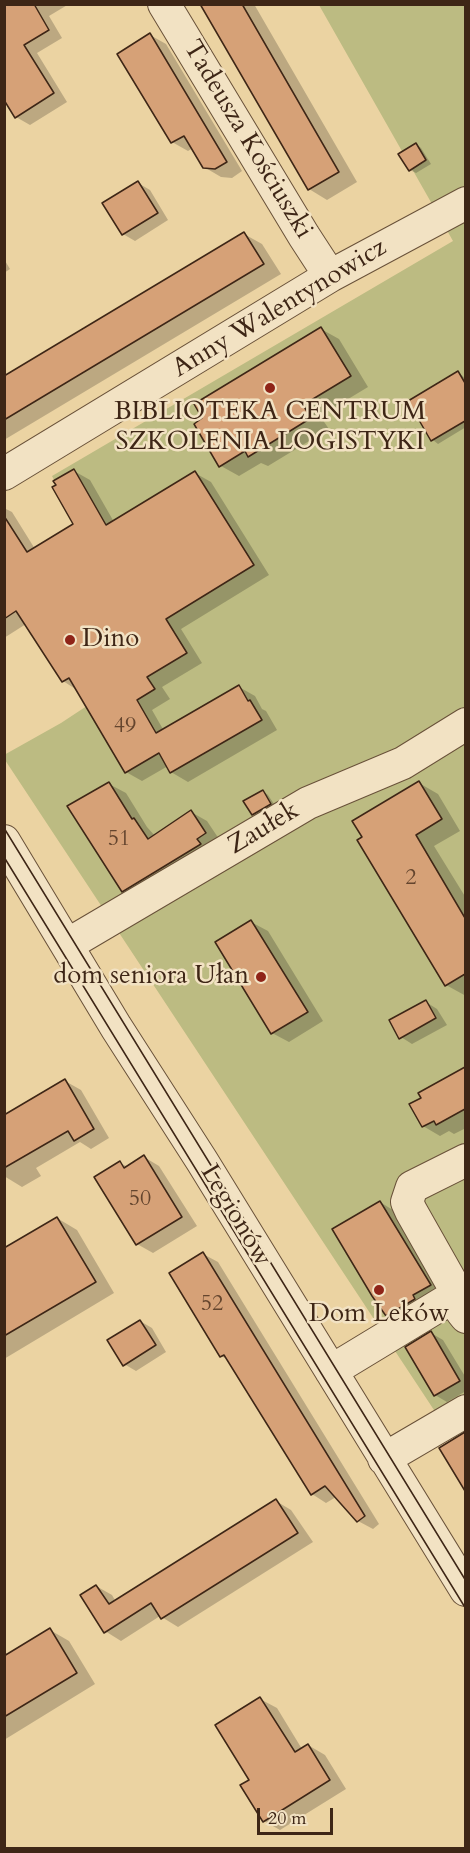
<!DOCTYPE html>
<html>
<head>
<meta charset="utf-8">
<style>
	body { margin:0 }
	#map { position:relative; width:470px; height:1853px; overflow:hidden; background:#ebd3a2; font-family:Cardo,serif }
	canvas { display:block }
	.frame { position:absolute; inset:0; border:6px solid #3e2616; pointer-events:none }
	.scale { position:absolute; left:257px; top:1808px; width:76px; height:27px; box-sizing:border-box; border:3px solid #3e2616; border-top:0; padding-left:8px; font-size:18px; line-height:21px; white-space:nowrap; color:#3e2616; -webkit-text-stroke:4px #f2e2c3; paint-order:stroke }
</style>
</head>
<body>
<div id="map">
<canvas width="470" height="1853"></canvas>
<div class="frame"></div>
<div class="scale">20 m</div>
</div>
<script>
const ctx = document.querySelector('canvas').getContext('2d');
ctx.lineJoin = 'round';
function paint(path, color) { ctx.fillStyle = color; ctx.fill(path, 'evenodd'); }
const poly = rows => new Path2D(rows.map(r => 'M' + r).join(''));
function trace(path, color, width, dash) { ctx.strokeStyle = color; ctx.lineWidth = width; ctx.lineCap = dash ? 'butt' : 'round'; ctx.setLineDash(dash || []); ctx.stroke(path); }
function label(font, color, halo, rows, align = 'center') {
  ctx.font = font + ' Cardo,serif'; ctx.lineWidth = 5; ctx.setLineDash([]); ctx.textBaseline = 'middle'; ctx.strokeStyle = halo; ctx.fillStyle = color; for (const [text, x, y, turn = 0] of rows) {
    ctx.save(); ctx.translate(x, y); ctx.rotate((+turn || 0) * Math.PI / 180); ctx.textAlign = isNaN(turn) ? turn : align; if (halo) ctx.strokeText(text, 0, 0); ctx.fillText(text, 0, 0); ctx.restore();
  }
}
paint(poly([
	[319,5,465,5,465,1457,5,760,4,755,61,723,149,665,52,476,453,241]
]), '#bcbb82');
paint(poly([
	[4,4,69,4,49,16,62,38,37,53,67,102,30,125,16,117],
	[202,4,254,4,357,182,327,200,309,189],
	[150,35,166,44,242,171,232,178,221,177,204,167,193,148,188,151,172,142],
	[416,144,421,148,431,164,416,173,410,170],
	[138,183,150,190,168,220,135,241,123,234],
	[244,234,262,244,281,274,4,440,4,378],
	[4,259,10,269,4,273],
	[321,329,339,339,368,387,320,416,329,429,268,466,261,463,239,476,221,466],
	[458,372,466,379,466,427,438,444,433,440,410,401],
	[74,471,90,480,114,522,195,473,211,482,269,575,181,629,202,663,162,687,170,699,152,710,164,731,239,687,255,696,262,709,266,711,277,730,188,782,171,772,168,766,142,781,126,772,77,690,63,681,26,624,4,638,4,508,12,512,35,549,75,525],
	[419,783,438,794,460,831,434,846,466,898,466,996,446,985,359,840],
	[109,784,126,793,147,827,155,836,191,812,207,821,221,842,139,900,123,891],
	[263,791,268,795,276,807,258,818,253,814],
	[251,922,268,931,323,1021,289,1042,272,1033],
	[426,1002,437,1009,447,1025,412,1044,401,1037],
	[466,1069,466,1128,454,1134,449,1131,440,1136,423,1126,423,1098,420,1094],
	[65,1081,81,1090,109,1138,91,1149,80,1142,36,1168,41,1176,22,1187,4,1176,4,1117],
	[144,1157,159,1166,197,1226,153,1253,137,1244,120,1163,128,1167],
	[380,1202,396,1212,446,1294,404,1325,387,1315,335,1230],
	[57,1218,77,1230,114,1293,4,1359,4,1250],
	[203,1254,218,1262,379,1524,373,1529,358,1521,336,1497,326,1503,312,1494,229,1360,221,1356],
	[140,1321,152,1328,166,1352,136,1371,124,1364],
	[431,1333,443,1340,466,1378,466,1391,447,1402,435,1395],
	[466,1434,466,1489,441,1448],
	[276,1501,291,1510,313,1542,178,1627,160,1616,121,1641,105,1631,96,1586,112,1595,116,1602],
	[50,1630,69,1641,95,1684,4,1740,4,1652,10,1655],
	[260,1699,277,1708,302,1749,308,1745,325,1755,346,1789,280,1830,264,1821,251,1781]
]), '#0003');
const building = poly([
	[4,4,34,4,49,30,24,45,54,93,15,118,4,100,4,4],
	[200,4,242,4,339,172,308,190,200,4],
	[150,33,227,162,215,169,203,168,184,136,171,143,117,54,150,33],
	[416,143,426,160,409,171,398,154,416,143],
	[138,181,158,213,122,235,102,203,138,181],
	[244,232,264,264,4,420,4,376,244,232],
	[321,327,351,376,303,405,311,418,248,457,245,451,219,467,194,424,202,418,194,404,321,327],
	[458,371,465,383,465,421,431,441,408,401,458,371],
	[74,469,106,525,195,471,254,565,166,619,187,653,147,677,155,689,137,700,156,733,239,685,248,701,250,700,262,720,170,773,159,753,125,773,69,678,62,682,16,611,4,619,4,516,27,552,73,524,52,487,56,485,53,481,74,469],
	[419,781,442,819,416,835,465,918,465,974,445,986,357,840,362,837,352,821,419,781],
	[109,782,132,819,134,818,148,839,191,810,206,833,197,839,201,844,122,892,67,806,109,782],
	[263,790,271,804,252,815,243,801,263,790],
	[251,920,308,1012,271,1034,215,942,251,920],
	[426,1000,436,1018,399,1039,389,1020,426,1000],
	[465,1067,465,1109,436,1125,434,1121,422,1127,409,1104,421,1098,418,1093,465,1067],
	[65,1079,94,1129,74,1141,68,1131,4,1168,4,1115,65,1079],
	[144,1155,182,1217,136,1245,94,1177,120,1161,124,1168,144,1155],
	[380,1201,431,1285,413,1295,415,1299,386,1316,372,1296,332,1229,380,1201],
	[57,1217,96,1282,4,1336,4,1248,57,1217],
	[203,1252,365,1516,357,1522,325,1486,311,1495,224,1355,220,1357,169,1273,203,1252],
	[140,1320,156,1345,123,1366,107,1340,140,1320],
	[431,1331,460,1381,434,1396,405,1347,431,1331],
	[465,1432,465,1491,439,1448,465,1432],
	[276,1499,298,1533,161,1619,151,1603,104,1633,80,1595,96,1585,109,1604,276,1499],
	[50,1628,77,1673,4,1717,4,1656,50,1628],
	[260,1697,295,1752,308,1744,330,1780,263,1822,240,1785,249,1780,215,1725,260,1697]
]);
paint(building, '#d6a177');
trace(building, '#3e2616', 1.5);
const minor = poly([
	[164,4,304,236,330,276],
	[4,474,330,276,466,203],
	[4,841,116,1027,202,1161,466,1590],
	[67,945,308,803,403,763,466,724],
	[466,1160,412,1187,407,1202,411,1211,458,1294,462,1312,466,1317],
	[331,1371,458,1294],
	[384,1459,466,1411]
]);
trace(minor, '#695139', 34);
trace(minor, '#f2e2c3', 32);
trace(poly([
	[4,828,466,1581],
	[4,857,466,1609]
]), '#3e2616', 1.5);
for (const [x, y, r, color] of [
	[270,388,6,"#8f2418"],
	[70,640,6,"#8f2418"],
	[261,977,6,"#8f2418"],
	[379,1290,6,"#8f2418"]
]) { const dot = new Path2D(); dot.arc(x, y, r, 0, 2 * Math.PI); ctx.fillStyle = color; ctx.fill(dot); trace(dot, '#f2e2c3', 2); }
label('22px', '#64452e', null, [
	["49",125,727],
	["51",119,840],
	["2",411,879],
	["50",140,1200],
	["52",212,1305]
]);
label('26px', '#3e2616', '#f2e2c3', [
	["Tadeusza Kościuszki",247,140,59],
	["Anny Walentynowicz",280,309,-31],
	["Zaułek",264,829,-31],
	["Legionów",235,1216,59]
]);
label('26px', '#3e2616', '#f2e2c3', [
	["BIBLIOTEKA CENTRUM",270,413],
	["SZKOLENIA LOGISTYKI",270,443],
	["Dino",82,640,"left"],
	["dom seniora Ułan",249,977,"right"],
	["Dom Leków",379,1315]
]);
</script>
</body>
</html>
